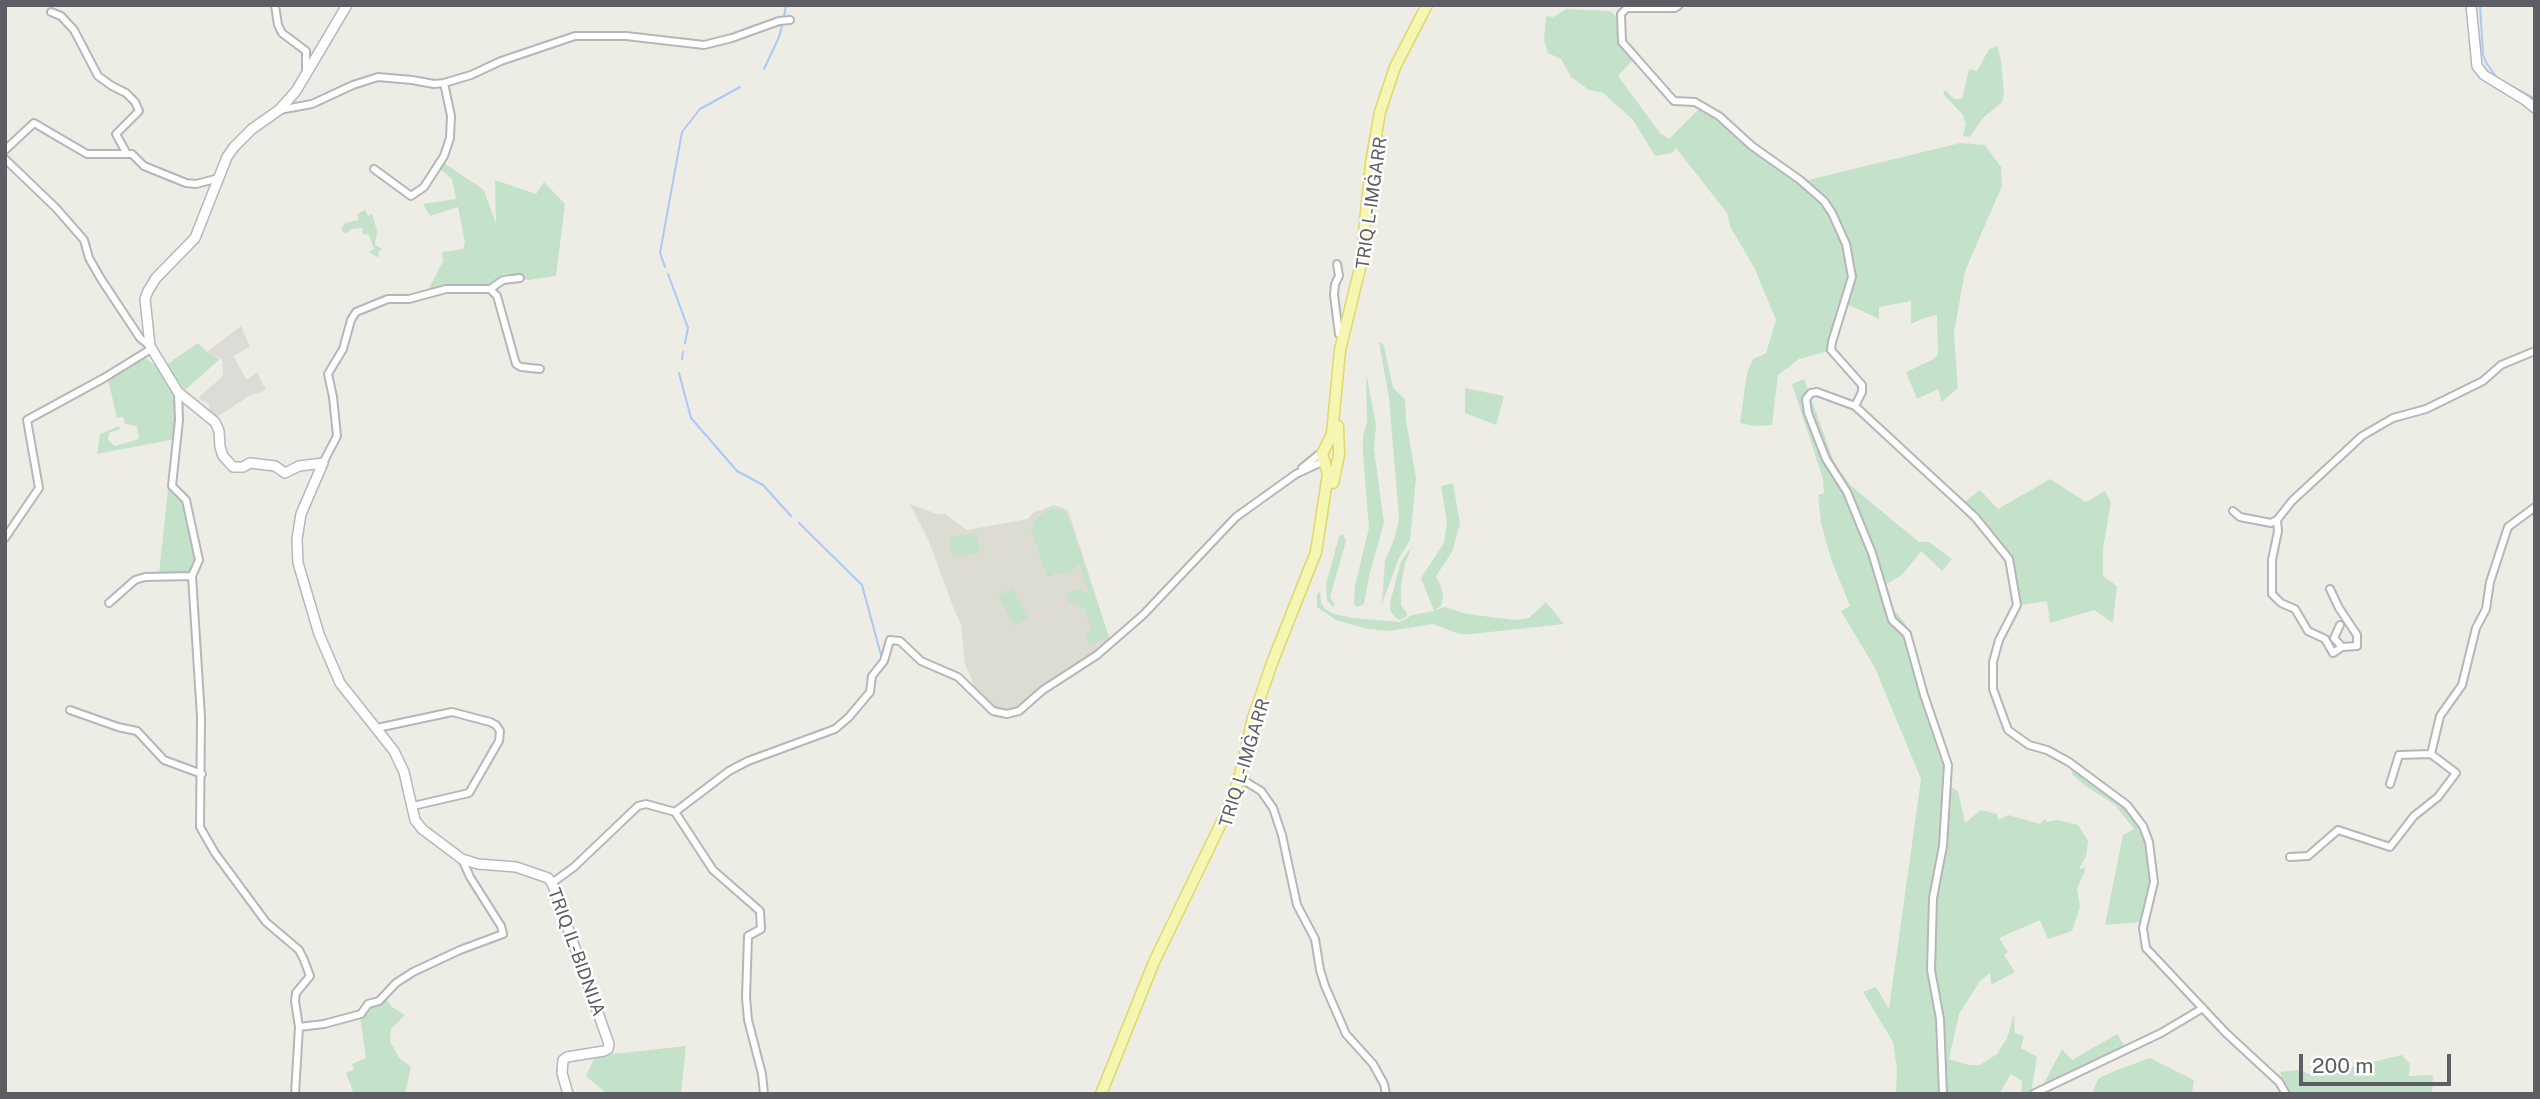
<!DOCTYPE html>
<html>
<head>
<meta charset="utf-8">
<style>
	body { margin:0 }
	#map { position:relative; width:2540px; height:1099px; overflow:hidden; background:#edede5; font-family:"Public Sans",sans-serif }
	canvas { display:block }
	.frame { position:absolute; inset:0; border:7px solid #5d5e64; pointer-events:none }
	.scale { position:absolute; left:2299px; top:1054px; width:152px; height:32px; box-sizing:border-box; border:4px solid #5d5e64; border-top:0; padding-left:9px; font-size:21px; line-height:24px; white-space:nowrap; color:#5d5e64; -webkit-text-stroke:5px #fff; paint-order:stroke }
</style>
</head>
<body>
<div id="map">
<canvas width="2540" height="1099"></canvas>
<div class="frame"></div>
<div class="scale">200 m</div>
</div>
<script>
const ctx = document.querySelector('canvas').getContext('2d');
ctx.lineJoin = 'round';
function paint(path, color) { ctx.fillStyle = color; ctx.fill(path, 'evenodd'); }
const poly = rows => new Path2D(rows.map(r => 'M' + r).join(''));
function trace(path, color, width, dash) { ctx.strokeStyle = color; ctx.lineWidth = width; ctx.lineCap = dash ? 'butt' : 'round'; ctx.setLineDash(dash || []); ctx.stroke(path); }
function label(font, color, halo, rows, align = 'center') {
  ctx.font = font + ' "Public Sans",sans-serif'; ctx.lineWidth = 5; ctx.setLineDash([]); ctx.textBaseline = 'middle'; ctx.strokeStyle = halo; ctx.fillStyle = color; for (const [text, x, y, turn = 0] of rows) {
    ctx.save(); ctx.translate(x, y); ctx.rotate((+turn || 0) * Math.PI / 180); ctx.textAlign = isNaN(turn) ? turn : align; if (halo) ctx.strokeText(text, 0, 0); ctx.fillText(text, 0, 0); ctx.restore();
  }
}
paint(poly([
	[241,326,250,347,233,356,247,380,257,372,266,390,249,396,214,419,209,412,209,404,198,398,223,376,222,359,207,352]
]), '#dcdcd7');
paint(poly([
	[910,504,937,514,945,514,967,530,1028,519,1033,513,1054,505,1068,510,1110,640,1011,712,995,708,979,696,965,665,961,624,955,612,928,539]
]), '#dddcd3');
paint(poly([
	[1566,9,1610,11,1618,18,1621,45,1633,60,1618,76,1660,133,1669,139,1700,108,1721,117,1754,152,1825,205,1844,243,1851,283,1828,342,1829,351,1799,359,1778,375,1772,425,1755,426,1740,423,1747,373,1753,359,1766,353,1776,320,1754,267,1731,228,1727,213,1676,148,1672,153,1655,156,1633,120,1603,93,1589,90,1571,77,1561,59,1548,53,1544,40,1546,16,1553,17],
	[1997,46,2001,60,2004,93,2002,102,1983,118,1970,137,1963,136,1966,124,1963,115,1943,94,1945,90,1954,99,1962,99,1969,69,1977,71,1989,49],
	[1960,143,1985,145,2001,167,2002,186,1965,271,1954,333,1958,388,1942,402,1938,389,1917,399,1906,372,1934,359,1938,354,1937,315,1924,318,1911,324,1911,301,1879,307,1879,319,1847,304,1855,278,1849,244,1830,204,1804,181],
	[445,164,484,190,496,224,495,180,536,194,544,182,565,204,556,276,528,280,507,274,502,274,486,288,455,287,453,285,428,290,443,261,442,252,463,249,465,242,458,207,430,216,423,204,456,199,452,179,440,169],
	[365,210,368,216,372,214,373,217,377,231,375,245,382,249,378,252,379,256,377,257,369,252,374,249,373,246,369,235,363,234,362,228,351,229,346,233,342,232,342,227,345,223,359,220,357,214],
	[1379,342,1383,344,1386,355,1393,388,1405,399,1406,420,1416,478,1410,540,1399,558,1382,604,1385,561,1395,537,1399,518,1389,398],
	[198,343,207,352,220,359,185,390,166,365],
	[143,357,158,367,175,391,177,424,175,439,97,454,100,434,119,426,120,429,109,433,108,440,112,444,116,446,139,439,137,426,125,424,123,417,117,418,108,379],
	[1366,372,1376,425,1374,449,1384,523,1369,576,1364,604,1357,607,1354,604,1355,585,1369,528,1363,454,1363,435,1367,423],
	[1804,379,1834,462,1850,485,1919,542,1929,542,1952,559,1942,571,1921,551,1902,575,1883,586,1892,610,1897,613,1907,626,1904,629,1945,751,1950,755,1949,789,1952,788,1958,791,1965,823,1981,810,1997,814,1998,820,2008,815,2040,824,2045,819,2047,822,2058,820,2078,825,2088,841,2086,856,2079,869,2086,868,2077,889,2080,907,2072,931,2048,939,2040,920,1999,938,2008,952,2004,955,2015,972,1991,985,1990,973,1980,981,1959,1014,1949,1059,1969,1065,1980,1065,1997,1054,2007,1038,2014,1014,2015,1033,2024,1036,2021,1048,2037,1057,2031,1093,2028,1094,2021,1094,2022,1081,2011,1074,1999,1094,1896,1094,1897,1068,1893,1042,1863,992,1876,987,1889,1009,1921,779,1875,668,1841,611,1850,606,1831,559,1821,523,1818,495,1824,493,1823,479,1792,384],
	[1465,388,1504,396,1496,425,1465,413],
	[2050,479,2086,502,2105,491,2111,502,2103,548,2103,576,2117,586,2113,623,2094,610,2050,623,2047,601,2020,605,2016,590,2013,558,1987,530,1978,516,1964,503,1980,490,1998,509],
	[1453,483,1460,524,1452,552,1436,576,1441,586,1443,597,1441,606,1434,611,1444,607,1467,614,1515,620,1529,618,1546,602,1564,624,1472,634,1459,634,1433,624,1388,631,1368,629,1336,620,1317,607,1317,595,1320,591,1321,603,1325,609,1334,614,1353,618,1400,622,1412,615,1434,611,1421,578,1444,543,1447,522,1441,486],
	[168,489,182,497,196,560,194,567,187,573,159,574],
	[1053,508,1065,511,1068,516,1109,637,1090,646,1085,636,1092,629,1084,609,1067,601,1068,593,1075,589,1089,593,1079,564,1068,573,1060,574,1053,572,1054,576,1047,576,1031,530,1037,517],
	[977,533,980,553,952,557,949,537],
	[1343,534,1346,541,1330,597,1335,605,1333,607,1327,600,1326,584,1339,537],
	[1412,546,1405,564,1401,585,1401,605,1407,613,1407,616,1400,620,1395,617,1390,610,1390,603,1401,561],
	[1012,588,1028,618,1014,626,998,596],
	[2074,767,2123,805,2143,830,2149,853,2152,882,2142,922,2105,925,2123,835,2134,829,2115,805,2084,785,2072,774],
	[386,999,392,1007,405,1015,391,1029,390,1041,399,1058,411,1067,405,1094,354,1094,346,1073,354,1070,352,1064,366,1058,360,1016,367,1008],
	[2117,1034,2126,1048,2042,1087,2062,1049,2072,1060],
	[686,1046,681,1094,607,1094,586,1076,595,1056],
	[2402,1055,2410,1064,2409,1076,2433,1075,2432,1094,2288,1094,2280,1072,2300,1070,2314,1076],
	[2150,1058,2194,1080,2192,1094,2092,1094,2098,1079,2114,1071]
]), '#c4e2ca');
trace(poly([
	[2480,5,2483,55,2487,64,2497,78,2535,99],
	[784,17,786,5],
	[764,69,779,37,783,22],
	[665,267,660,253,682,132,700,109,740,87],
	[668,274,688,328,685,343],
	[682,359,683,352],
	[679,373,691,418,737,471,763,485,791,516],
	[799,523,862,585,881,655]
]), '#acc8f6', 2);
const street = poly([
	[275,5,278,25,282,33,306,51,306,71],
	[1679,5,1675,8,1627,8,1621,14,1622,42,1674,101,1695,102,1719,116,1752,146,1800,180,1824,201,1832,213,1846,244,1852,277,1832,342,1831,350,1862,385,1862,392,1855,406],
	[51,12,61,16,74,30,98,76,112,86,126,93,135,102,139,111,116,134,127,154],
	[279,110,312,104,353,85,378,77,412,80,434,84,444,83,471,75,501,61,575,36,626,36,704,45,732,38,779,21,790,20],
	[5,150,34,123,87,154,132,154,144,166,186,183,196,184,219,178],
	[5,159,56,208,84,240,89,258,101,279,140,338,150,346],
	[374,169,411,196,424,187,444,156,450,138,451,116,444,83],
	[1337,264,1339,276,1335,284,1334,295,1339,334,1343,335],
	[490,289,497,296,516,364,521,367,540,369],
	[178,392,179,420,172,486,186,500,199,560,192,576,201,717,200,827,215,853,266,922,299,950,304,960,310,976,296,993,295,1001,299,1027,295,1094],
	[323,463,337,436,333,397,328,374,343,349,351,320,356,312,388,299,409,299,446,289,490,289,503,280,520,278],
	[1302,468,1323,451],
	[2233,511,2240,517,2271,523,2277,520],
	[5,538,39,488,27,420,104,378,151,349],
	[2330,589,2339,608,2357,635,2357,646,2342,647,2333,653,2325,639,2308,631,2295,609,2281,603,2272,594,2272,560,2278,531,2277,520,2292,501,2362,436,2393,418,2426,409,2483,381,2501,365,2535,351],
	[109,603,135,580,145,577,192,576],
	[2340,625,2334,638,2342,647],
	[70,710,118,727,137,731,164,760,202,774],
	[377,728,452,712,490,722,496,725,500,731,499,741,469,793,413,806],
	[1243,780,1261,791,1273,808,1282,835,1297,905,1315,939,1320,970,1325,986,1346,1034,1373,1064,1384,1084,1386,1094],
	[2390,784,2399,755,2431,754,2440,716,2462,685,2476,628,2486,609,2490,582,2508,527,2535,507],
	[675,812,729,771,748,761,835,729,849,717,870,692,872,676,884,661,890,640,900,641,921,661,958,677,993,711,1007,714,1019,711,1043,690,1097,655,1143,615,1236,517,1296,474,1324,461],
	[675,812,713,870,760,911,761,929,748,936,746,998,748,1020,762,1074,764,1094],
	[2290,857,2308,856,2338,830,2390,847,2414,816,2438,797,2456,773,2431,754],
	[552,883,574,867,638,806,646,804,675,812],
	[299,1027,324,1024,361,1014,368,1004,379,1001,396,983,413,972,460,950,503,934,501,926,470,877,462,859],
	[1943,1094,1940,1019,1931,970,1933,898,1943,846,1948,765,1924,695,1907,634,1892,620,1872,553,1847,492,1826,459,1808,413,1806,399,1811,393,1817,392,1855,406,1975,517,2009,559,2017,605,1999,640,1993,662,1993,689,2008,730,2029,745,2047,750,2069,762,2127,805,2143,826,2149,842,2154,882,2143,928,2146,948,2226,1033,2279,1082,2286,1094],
	[2033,1094,2161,1033,2203,1008]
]);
const secondary = poly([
	[347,5,296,91,279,110,252,129,234,147,227,157,195,238,156,278,148,291,145,299,150,346,178,392,215,422,219,431,220,447,223,456,233,467,243,467,250,463,275,466,285,473,299,466,323,463,301,514,297,539,298,563,319,634,340,683,394,751,404,772,415,820,422,829,462,859,478,864,516,867,548,878,552,883,609,1044,608,1049,604,1051,567,1057,563,1060,562,1073,568,1094],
	[2471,5,2477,66,2484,75,2525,100,2535,108]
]);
const primary = poly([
	[1333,483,1339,455,1338,426],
	[1101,1094,1154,962,1227,811,1239,779,1253,718,1272,663,1316,552,1328,474,1322,454,1332,434,1340,350,1361,264,1371,163,1380,112,1395,67,1427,5]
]);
trace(street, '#b5b6ba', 10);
trace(secondary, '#b6b7bd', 12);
trace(primary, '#e2d769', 13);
trace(street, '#fff', 6);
trace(secondary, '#fff', 9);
trace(primary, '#f4f6b1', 10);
label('18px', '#5d5e64', '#fff', [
	["TRIQ L-IMĠARR",1372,203,-82],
	["TRIQ L-IMĠARR",1245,763,-73],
	["TRIQ IL-BIDNIJA",576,952,70]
]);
</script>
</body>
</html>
